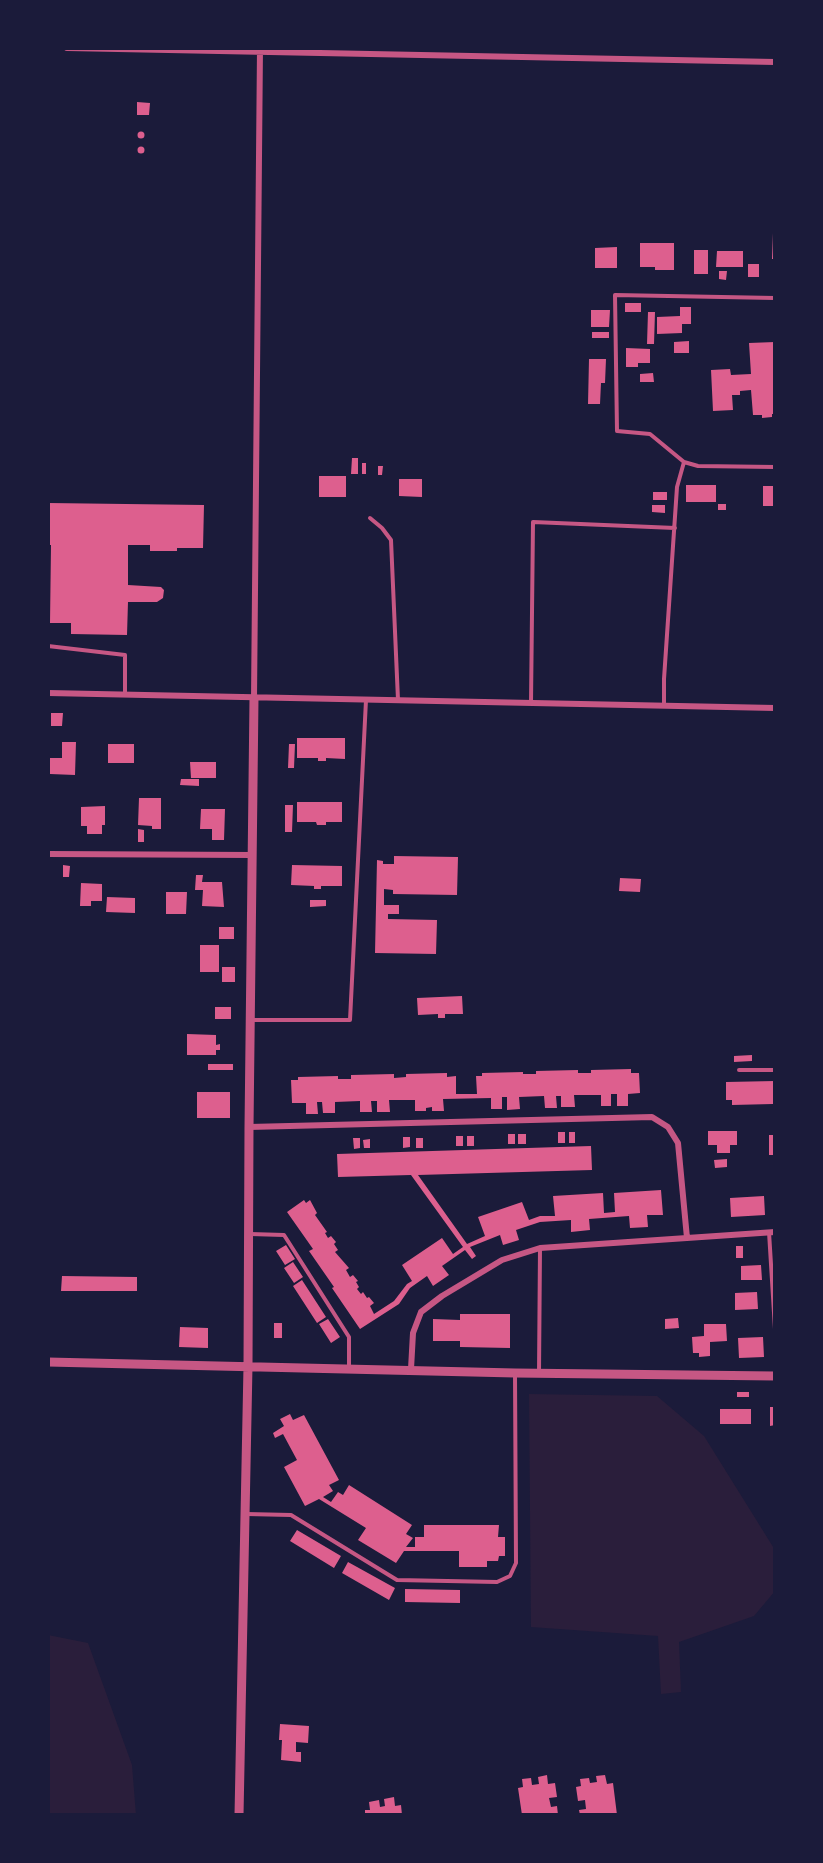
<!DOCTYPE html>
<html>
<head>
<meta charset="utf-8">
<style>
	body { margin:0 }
	#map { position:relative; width:823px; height:1863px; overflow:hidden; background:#1b1b3a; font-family:"Open Sans",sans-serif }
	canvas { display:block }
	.frame { position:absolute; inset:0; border:50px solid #1b1b3a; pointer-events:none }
</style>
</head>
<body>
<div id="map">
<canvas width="823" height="1863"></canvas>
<div class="frame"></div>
</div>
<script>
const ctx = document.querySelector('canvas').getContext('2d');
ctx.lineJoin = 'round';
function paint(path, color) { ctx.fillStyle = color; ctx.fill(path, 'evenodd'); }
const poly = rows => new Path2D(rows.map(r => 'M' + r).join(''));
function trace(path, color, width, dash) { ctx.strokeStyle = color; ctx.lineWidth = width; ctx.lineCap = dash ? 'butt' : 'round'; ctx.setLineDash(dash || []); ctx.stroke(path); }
paint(poly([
	[529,1394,657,1396,704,1436,775,1550,775,1591,754,1616,679,1642,681,1692,661,1694,658,1636,531,1627],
	[48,1635,88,1643,132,1765,136,1815,48,1815]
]), '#2a1e3b');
paint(poly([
	[137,102,150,103,149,115,137,115],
	'137.5 135a3.5 3.5 0 1 1 7 0a3.5 3.5 0 1 1-7 0Z',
	'137.5 150a3.5 3.5 0 1 1 7 0a3.5 3.5 0 1 1-7 0Z',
	[773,233,775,233,775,259,772,259],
	[640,243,674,243,674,270,655,270,655,267,640,267],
	[617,247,617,268,595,268,595,248],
	[694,250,708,250,708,274,694,274],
	[717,251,743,251,743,267,716,267],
	[748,264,759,264,759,277,748,277],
	[719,271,727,271,726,280,719,279],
	[625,303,641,303,641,312,625,312],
	[680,307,691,307,691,324,682,324,682,333,657,334,657,317,680,316],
	[591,310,610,310,609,327,591,327],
	[648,312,655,312,654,344,647,344],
	[592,332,609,332,609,338,592,338],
	[689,341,689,353,674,353,674,342],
	[775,342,775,414,772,414,772,417,762,418,762,415,753,415,751,390,740,391,740,395,732,395,733,410,713,411,711,370,730,369,731,375,751,374,749,343],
	[626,348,650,349,650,363,638,363,638,367,626,367],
	[589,359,606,359,605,383,601,383,600,404,588,404],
	[653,373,654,382,640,382,640,374],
	[352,458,358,458,358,474,351,474],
	[362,463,366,463,366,474,362,474],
	[378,466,383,466,382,475,378,475],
	[319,476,346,476,346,497,319,497],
	[399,479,422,479,422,497,399,496],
	[686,485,716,485,716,502,686,502],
	[763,486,775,486,775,506,763,506],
	[653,492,667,492,667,500,653,500],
	[48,503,204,505,203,548,177,548,177,551,150,551,150,545,128,545,128,585,161,587,164,590,163,598,157,602,128,602,127,635,71,634,71,623,50,623,51,545,48,545],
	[718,504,726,504,726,510,718,510],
	[652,505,665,505,665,513,652,512],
	[51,713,63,713,62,726,51,726],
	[297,738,345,738,345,759,326,758,326,761,318,761,318,758,297,758],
	[62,742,76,742,75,775,50,774,50,758,62,758],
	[108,744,134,744,134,763,108,763],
	[289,744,295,744,294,768,288,768],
	[190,762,216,762,216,778,191,778],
	[181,779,199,779,199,786,180,785],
	[139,798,161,798,161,829,152,829,152,826,138,825],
	[297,802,342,802,342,822,326,822,326,825,317,825,316,822,297,822],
	[285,805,293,805,292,832,285,832],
	[105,806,105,825,102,825,102,834,87,834,87,826,81,826,81,807],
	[201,809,225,809,224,840,212,840,212,829,200,829],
	[138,829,144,830,144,842,138,842],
	[394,856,458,857,457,895,393,894,393,890,384,889,384,905,399,905,399,914,388,914,388,919,437,920,436,954,375,953,377,860,383,861,383,864,394,864],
	[63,865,70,866,69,877,63,877],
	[292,865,342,866,342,886,321,886,321,889,314,889,314,886,291,885],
	[196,875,203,875,202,882,222,882,224,907,202,906,203,890,195,890],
	[620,878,641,879,640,892,619,891],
	[81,883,102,884,102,901,91,901,91,906,80,906],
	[166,892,187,892,186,914,166,914],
	[107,897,135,898,135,913,106,912],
	[310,900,326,900,326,906,310,907],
	[219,927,234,927,234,939,219,939],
	[200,945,219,945,219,972,200,972],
	[222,967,235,967,235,982,222,982],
	[462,996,463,1014,445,1014,445,1018,438,1018,438,1014,418,1015,417,998],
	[215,1007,231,1007,231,1019,215,1019],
	[187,1034,216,1035,216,1045,220,1044,220,1050,216,1050,216,1055,187,1055],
	[752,1055,752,1061,734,1062,734,1056],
	[208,1064,233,1064,233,1070,208,1070],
	[631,1069,631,1073,639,1073,640,1093,628,1094,628,1106,617,1106,617,1094,611,1094,611,1106,601,1106,601,1095,574,1095,575,1107,561,1107,561,1096,556,1096,557,1108,545,1108,544,1096,519,1097,520,1109,507,1110,507,1097,502,1097,502,1109,491,1109,491,1098,443,1099,444,1111,432,1111,432,1107,426,1108,426,1111,415,1111,415,1100,389,1100,390,1112,377,1112,377,1101,371,1101,372,1112,360,1112,360,1101,335,1102,335,1113,323,1113,322,1102,317,1102,318,1114,306,1114,306,1103,292,1103,291,1080,298,1080,298,1077,338,1076,338,1079,351,1079,351,1075,394,1074,394,1078,406,1077,406,1074,447,1073,447,1077,456,1076,456,1094,477,1094,476,1076,482,1076,482,1073,523,1072,523,1074,536,1074,536,1071,578,1070,578,1073,591,1073,591,1070],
	[775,1081,773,1104,732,1105,732,1100,726,1100,726,1082],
	[197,1092,230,1092,230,1118,197,1118],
	[708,1131,737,1131,737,1145,730,1145,730,1153,717,1153,717,1145,708,1145],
	[558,1132,565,1132,565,1143,558,1143],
	[569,1132,575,1132,575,1143,569,1143],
	[508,1134,515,1134,515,1144,508,1144],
	[518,1134,526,1134,526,1144,518,1144],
	[769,1135,775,1135,775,1155,769,1155],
	[456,1136,463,1136,463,1146,456,1146],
	[467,1136,474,1136,474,1146,467,1146],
	[403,1137,410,1137,410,1147,403,1148],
	[353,1138,360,1138,360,1148,354,1149],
	[416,1138,423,1138,423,1148,416,1148],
	[370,1139,370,1148,364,1148,363,1140],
	[591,1146,592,1170,418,1175,467,1244,485,1236,478,1217,522,1202,529,1220,540,1216,555,1216,553,1196,603,1193,604,1213,615,1212,614,1193,661,1190,663,1215,647,1215,648,1227,630,1228,629,1216,589,1219,590,1230,571,1232,571,1220,540,1222,516,1230,519,1240,503,1245,500,1235,470,1247,476,1256,472,1259,465,1250,442,1266,449,1275,433,1286,427,1276,410,1288,399,1304,360,1329,332,1288,334,1287,309,1251,313,1249,287,1212,304,1200,306,1203,310,1200,317,1213,315,1215,327,1232,325,1233,328,1238,331,1236,336,1242,334,1244,338,1250,335,1252,349,1268,346,1270,350,1277,353,1275,358,1281,356,1282,359,1287,357,1289,361,1294,363,1292,367,1298,369,1297,374,1303,370,1306,374,1314,394,1301,407,1284,412,1281,402,1265,442,1238,453,1254,463,1247,411,1175,338,1177,337,1154],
	[727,1159,727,1167,715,1168,714,1160],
	[764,1196,765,1215,731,1217,730,1198],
	[286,1245,295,1259,285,1265,276,1251],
	[736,1246,743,1246,743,1258,736,1258],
	[293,1262,303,1277,294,1283,284,1268],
	[761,1265,762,1280,741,1280,741,1266],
	[62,1276,137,1277,137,1291,61,1291],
	[302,1280,326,1317,317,1323,293,1286],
	[757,1292,758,1309,735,1310,735,1293],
	[460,1314,510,1314,510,1348,460,1347,460,1341,433,1341,433,1319,460,1320],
	[678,1318,679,1328,665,1329,665,1319],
	[328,1319,340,1337,331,1343,319,1324],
	[274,1323,282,1323,282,1338,274,1338],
	[704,1324,726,1324,727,1341,710,1342,710,1356,699,1357,699,1353,693,1353,692,1337,704,1336],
	[180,1327,208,1328,208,1348,179,1347],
	[763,1337,764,1357,739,1358,738,1338],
	[737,1392,749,1392,749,1397,737,1397],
	[770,1407,775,1407,775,1425,770,1426],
	[720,1409,751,1409,751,1424,720,1424],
	[290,1414,293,1420,304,1415,339,1480,329,1485,333,1491,323,1497,331,1502,338,1492,343,1495,349,1485,412,1525,406,1534,413,1538,406,1547,415,1547,415,1537,424,1537,424,1525,499,1525,498,1537,505,1537,505,1556,499,1556,498,1561,487,1561,487,1567,459,1567,459,1551,404,1551,396,1563,358,1540,366,1528,319,1499,305,1506,284,1467,297,1460,283,1434,275,1438,273,1433,284,1426,280,1419],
	[297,1530,341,1556,334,1568,290,1541],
	[348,1562,395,1588,389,1600,342,1573],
	[405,1589,460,1590,460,1603,405,1602],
	[280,1724,309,1726,308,1743,296,1742,296,1752,301,1752,301,1762,281,1760,282,1740,279,1740],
	[547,1775,548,1784,555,1783,557,1797,549,1798,551,1807,557,1806,558,1815,522,1815,518,1788,523,1787,522,1779,531,1778,532,1785,539,1784,538,1777],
	[605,1775,607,1784,613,1783,617,1815,580,1815,579,1810,586,1809,585,1800,578,1801,576,1787,581,1786,580,1779,589,1778,590,1783,597,1782,596,1776],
	[394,1797,395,1806,401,1805,402,1815,365,1815,365,1810,370,1810,369,1802,379,1800,380,1807,385,1806,384,1799]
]), '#dd5f8e');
trace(poly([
	[775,298,615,295,617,431,650,434,684,462,698,466,775,467],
	[370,518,382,528,391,540,398,700],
	[48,646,125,655,125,695],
	[531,703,533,522,675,528],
	[664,706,664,679,677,487,684,462],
	[251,1020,350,1020,366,700],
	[739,1070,775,1070],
	[769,1232,775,1329],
	[250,1234,284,1235,349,1337,349,1367],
	[539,1373,540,1248],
	[246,1514,291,1515,397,1580,497,1582,510,1576,516,1563,515,1374]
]), '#c65784', 4);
trace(poly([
	[67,48,775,62],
	[48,693,775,708],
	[254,698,260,48],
	[48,854,253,855],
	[249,1127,652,1117,668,1127,678,1143,687,1238],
	[411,1369,413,1333,421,1312,442,1296,502,1260,540,1248,775,1232]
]), '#c65784', 6);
trace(poly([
	[48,1362,515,1373,775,1376],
	[239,1815,248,1366,249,1127,254,698]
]), '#c65784', 9);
</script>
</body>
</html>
